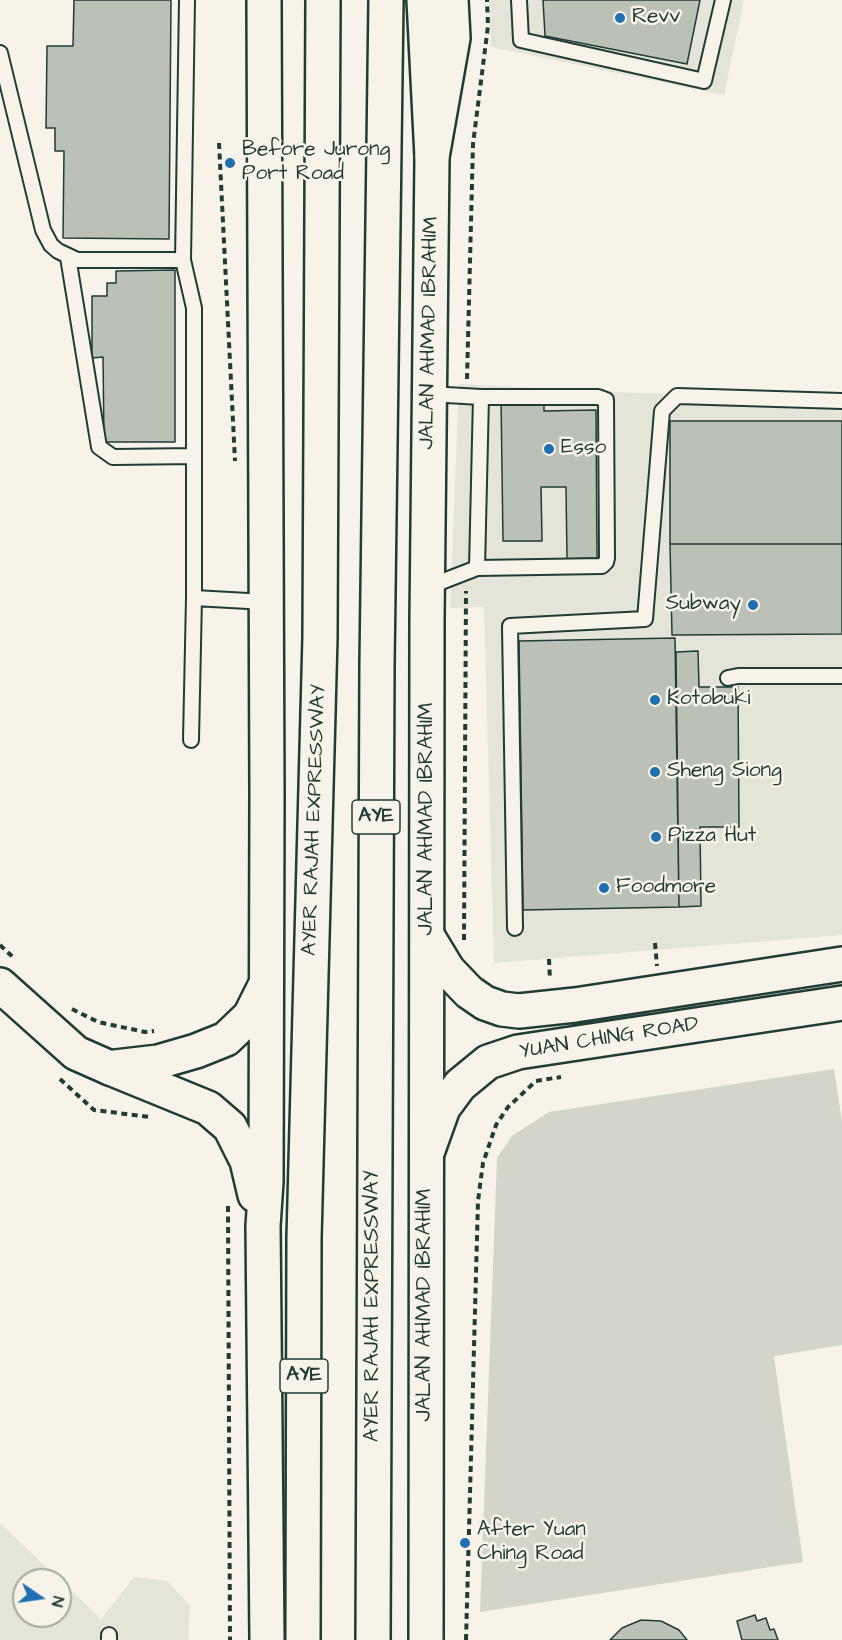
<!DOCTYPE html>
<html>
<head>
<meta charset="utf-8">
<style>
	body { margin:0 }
	#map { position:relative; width:842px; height:1640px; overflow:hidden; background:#f7f3e8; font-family:"Architects Daughter",sans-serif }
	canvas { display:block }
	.north { position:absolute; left:12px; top:1568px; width:60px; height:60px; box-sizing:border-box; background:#f7f3e8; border:2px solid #a1aaa0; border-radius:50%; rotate:103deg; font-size:16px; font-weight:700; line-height:24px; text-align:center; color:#1f3d34 }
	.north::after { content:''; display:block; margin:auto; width:21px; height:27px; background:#1f6fb2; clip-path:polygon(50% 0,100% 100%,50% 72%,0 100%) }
</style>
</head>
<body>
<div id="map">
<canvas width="842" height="1640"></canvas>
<div class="north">N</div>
</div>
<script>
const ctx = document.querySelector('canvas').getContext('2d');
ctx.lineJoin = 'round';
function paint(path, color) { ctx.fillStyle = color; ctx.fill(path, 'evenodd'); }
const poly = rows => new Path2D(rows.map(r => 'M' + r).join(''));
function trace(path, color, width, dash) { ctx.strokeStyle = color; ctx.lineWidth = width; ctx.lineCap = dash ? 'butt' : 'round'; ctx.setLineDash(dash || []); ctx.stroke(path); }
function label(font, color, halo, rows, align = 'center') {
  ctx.font = font + ' "Architects Daughter",sans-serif'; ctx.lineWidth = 5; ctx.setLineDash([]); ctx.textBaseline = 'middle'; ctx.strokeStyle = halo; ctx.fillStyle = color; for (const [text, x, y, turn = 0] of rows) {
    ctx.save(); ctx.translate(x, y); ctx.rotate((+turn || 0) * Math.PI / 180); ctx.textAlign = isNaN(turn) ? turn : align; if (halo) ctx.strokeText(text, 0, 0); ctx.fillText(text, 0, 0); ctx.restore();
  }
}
paint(poly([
	[489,0,744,0,724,95,491,47],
	[459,384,638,393,842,395,842,935,494,963,484,607,450,608],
	[0,1523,101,1619,134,1577,167,1581,190,1606,188,1640,0,1640],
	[24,1580,60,1580,60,1616,24,1616]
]), '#e5e4d9');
paint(poly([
	[834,1069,842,1121,842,1345,774,1356,803,1562,480,1612,497,1158,512,1136,549,1112]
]), '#d3d5ca');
const building = poly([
	[74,0,171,0,169,239,63,238,64,151,55,151,55,128,46,128,47,46,73,46,74,0],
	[543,0,700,0,687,64,545,36,543,0],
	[175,270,175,442,104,442,103,357,92,358,92,296,107,296,107,283,116,283,116,271,175,270],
	[501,398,544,398,544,411,596,410,597,558,567,559,566,487,541,487,542,541,503,541,501,398],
	[670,421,842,421,842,544,670,544,670,421],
	[670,544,842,544,842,634,672,635,670,544],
	[675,638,679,907,523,910,519,641,675,638],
	[698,651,699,687,738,687,739,827,700,827,701,906,679,907,676,652,698,651],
	[755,1615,757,1621,766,1618,770,1630,774,1629,778,1640,742,1640,737,1621,755,1615],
	[641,1620,661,1621,679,1630,687,1640,610,1640,622,1628,641,1620]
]);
paint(building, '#bbc1b6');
trace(building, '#1f3d34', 1.5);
const lane = poly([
	[187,0,183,260,194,308,194,598,191,740],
	[519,0,521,40,704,81,723,0],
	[0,53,43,230,51,245,58,251,77,260,183,260],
	[68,257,99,447,113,457,194,456],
	[477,568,481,397],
	[428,587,477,568,602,566,606,562,607,558,606,400,598,397,481,397,429,394],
	[194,598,266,602],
	[728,678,738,676,842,676],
	[515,928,510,626,645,619,662,411,677,396,842,401],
	[109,1640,109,1635]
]);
const secondary = poly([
	[428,937,448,970,469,992,485,1003,502,1009,519,1011,575,1005,842,964],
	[0,985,76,1053,110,1068],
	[428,1150,443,1108,460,1085,488,1062,518,1052,842,1003]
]);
const primary = poly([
	[264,0,267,795,266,1182,263,1226,267,1640],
	[115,1067,158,1062,196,1051,226,1039,250,1016,265,986],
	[110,1068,208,1108,230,1127,247,1161,255,1195],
	[426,1640,427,619,432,157,453,38,451,0]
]);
const highway = poly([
	[424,0,432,157],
	[303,1640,304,1238,320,637,323,0],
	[373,1640,377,664,386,0]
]);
trace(lane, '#1f3d34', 18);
trace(secondary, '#1f3d34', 38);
trace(primary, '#1f3d34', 38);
trace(highway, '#1f3d34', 38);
trace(poly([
	[219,143,235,461],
	[467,379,473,144,488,26,487,0],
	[464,940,466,591],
	[655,943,657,966],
	[0,945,15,959],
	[549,959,550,980],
	[72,1009,98,1022,145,1032,154,1031],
	[60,1079,94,1110,150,1117],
	[228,1206,230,1640],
	[466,1640,478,1201,483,1163,496,1125,508,1107,536,1081,561,1077]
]), '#1f3d34', 4, [6, 4.5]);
trace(lane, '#f7f3e8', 14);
trace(secondary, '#f7f3e8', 33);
trace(primary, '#f7f3e8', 33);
trace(highway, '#f7f3e8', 33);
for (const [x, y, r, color] of [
	[620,18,6,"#1f6fb2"],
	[230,163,6,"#1f6fb2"],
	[549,449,6,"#1f6fb2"],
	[753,605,6,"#1f6fb2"],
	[655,700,6,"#1f6fb2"],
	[655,772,6,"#1f6fb2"],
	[656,837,6,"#1f6fb2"],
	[604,888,6,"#1f6fb2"],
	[465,1543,6,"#1f6fb2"]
]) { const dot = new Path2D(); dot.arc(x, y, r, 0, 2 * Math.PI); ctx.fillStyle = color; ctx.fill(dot); trace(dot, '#f7f3e8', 2); }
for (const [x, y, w] of [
	[376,817,48],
	[304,1376,48]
]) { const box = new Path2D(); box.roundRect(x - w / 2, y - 17, w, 34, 4.5); ctx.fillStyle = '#f7f3e8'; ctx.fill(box); trace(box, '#1f3d34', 1.5); }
label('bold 20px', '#1f3d34', null, [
	["AYE",376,817],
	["AYE",304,1376]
]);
label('21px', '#1f3d34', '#f7f3e8', [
	["Revv",632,18],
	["Before Jurong",242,151],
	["Port Road",242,175],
	["Esso",561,449],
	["Subway",741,605,"right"],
	["Kotobuki",667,700],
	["Sheng Siong",667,772],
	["Pizza Hut",668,837],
	["Foodmore",616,888],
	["After Yuan",477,1531],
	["Ching Road",477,1555]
], 'left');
label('21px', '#1f3d34', '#f7f3e8', [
	["JALAN AHMAD IBRAHIM",430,333,-89],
	["JALAN AHMAD IBRAHIM",428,819,-90],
	["AYER RAJAH EXPRESSWAY",315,820,-88],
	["YUAN CHING ROAD",609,1039,-9],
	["JALAN AHMAD IBRAHIM",426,1305,-90],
	["AYER RAJAH EXPRESSWAY",374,1306,-90]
]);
</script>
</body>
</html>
